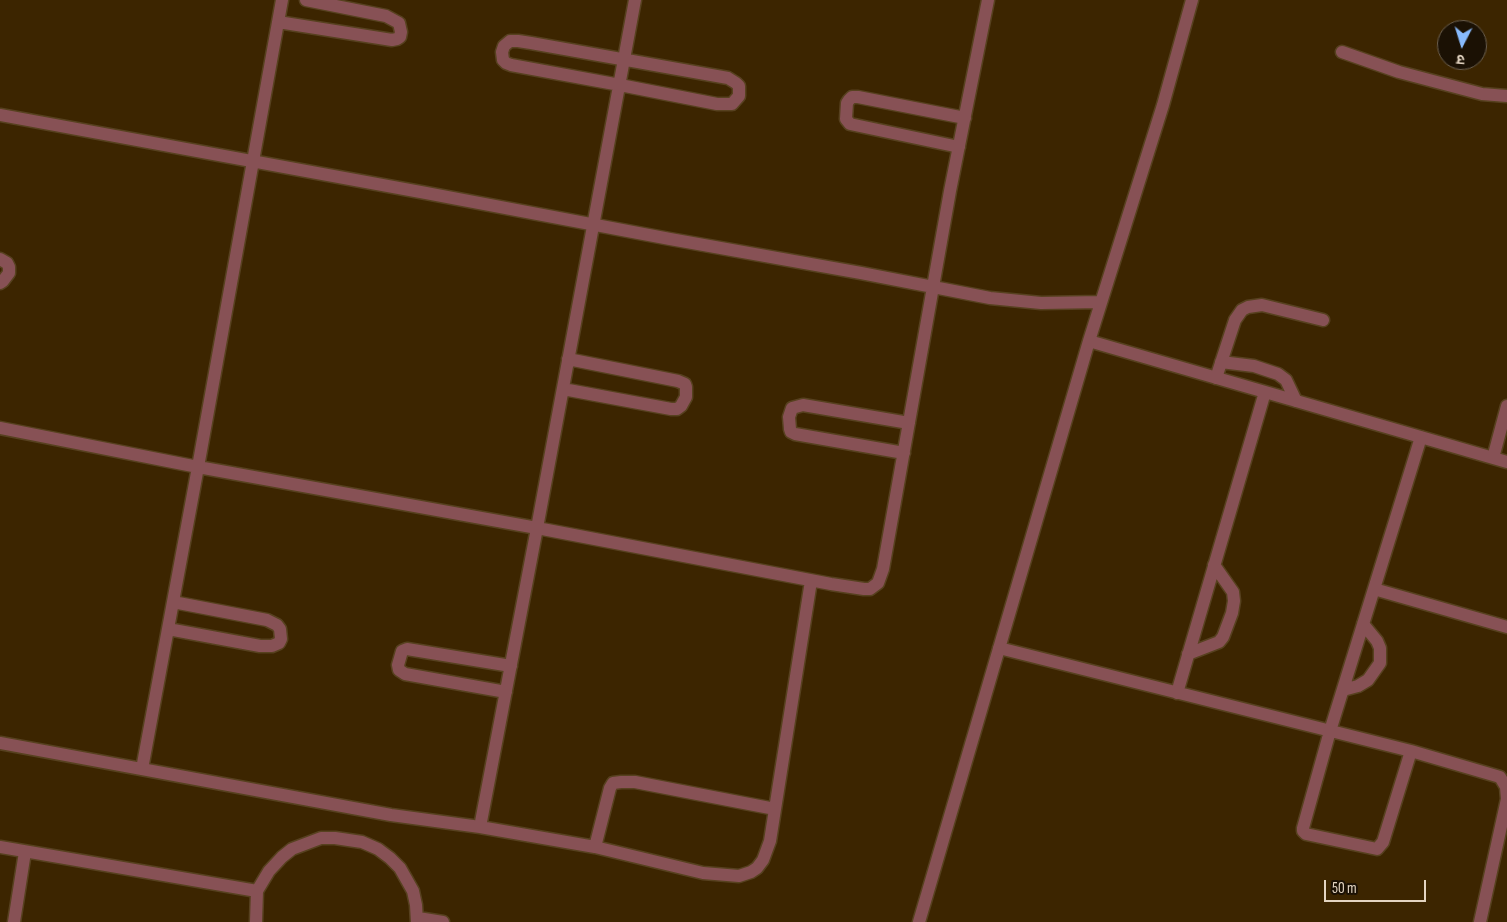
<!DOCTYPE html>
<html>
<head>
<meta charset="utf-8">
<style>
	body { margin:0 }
	#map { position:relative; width:1507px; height:922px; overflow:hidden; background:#3c2500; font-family:"Sofia Sans Condensed","Noto Sans Devanagari",sans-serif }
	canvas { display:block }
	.north { position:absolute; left:1437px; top:20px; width:50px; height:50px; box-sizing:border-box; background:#1b1104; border:1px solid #6b5f50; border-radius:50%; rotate:185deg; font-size:14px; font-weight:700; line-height:20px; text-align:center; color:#e3d4c1 }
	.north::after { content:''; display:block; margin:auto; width:18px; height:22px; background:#88bafc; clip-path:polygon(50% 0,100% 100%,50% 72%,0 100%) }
	.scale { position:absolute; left:1324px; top:880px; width:102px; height:22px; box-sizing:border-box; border:2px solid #e3d4c1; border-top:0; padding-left:6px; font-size:15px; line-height:18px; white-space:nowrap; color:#e3d4c1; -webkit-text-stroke:4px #1b1104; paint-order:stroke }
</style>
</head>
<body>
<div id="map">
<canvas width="1507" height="922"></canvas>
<div class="north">उ</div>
<div class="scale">50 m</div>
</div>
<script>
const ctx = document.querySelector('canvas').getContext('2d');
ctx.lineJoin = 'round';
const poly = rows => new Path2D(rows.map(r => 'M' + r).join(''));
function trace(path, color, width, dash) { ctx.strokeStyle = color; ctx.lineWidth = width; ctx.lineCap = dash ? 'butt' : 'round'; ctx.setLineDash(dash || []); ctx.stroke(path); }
const minor = poly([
	[282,0,198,467,537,528,480,827],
	[635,0,537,528,831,584,864,589,870,589,878,583,883,569,950,191,988,0],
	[278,22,392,40,397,39,400,37,401,32,399,23,386,16,306,0],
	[510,41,518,41,531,43,728,78,736,83,739,86,739,96,732,104,717,104,620,85,511,65,506,63,503,60,502,52,504,46,510,41],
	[1342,52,1399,72,1482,94,1507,96],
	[0,115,426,193,670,239,861,273,990,298,1041,303,1101,302],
	[959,147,850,124,846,119,847,103,849,100,852,97,858,97,965,118],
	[0,259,7,263,9,267,9,273,3,281,0,283],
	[1089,341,1507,462],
	[1221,362,1254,366,1278,374,1286,380,1296,401],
	[1216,378,1235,320,1242,310,1248,307,1262,305,1323,320],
	[563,389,671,409,677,409,681,406,686,397,686,387,685,384,678,381,568,359],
	[0,428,198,467,142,769],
	[904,453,795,434,791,432,790,429,789,417,792,408,803,405,909,423],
	[1493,458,1507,406],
	[1374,589,1507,627],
	[168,629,260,646,272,646,279,643,281,639,280,629,277,625,267,620,173,602],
	[999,648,1411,751,1500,777,1506,787,1507,799,1480,922],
	[1188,654,1219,642,1223,637,1232,613,1234,601,1233,592,1214,565],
	[1343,690,1358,686,1368,680,1380,663,1380,648,1377,641,1363,624],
	[506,692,405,674,399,670,398,665,402,651,407,649,511,666],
	[1177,693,1265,392],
	[0,743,391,815,480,827,595,847,703,873,739,876,751,872,757,868,763,860,770,841,811,581],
	[1411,751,1383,842,1377,849,1306,834,1303,831,1303,828,1330,731,1421,437],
	[0,847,257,891],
	[595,847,610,788,613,783,621,782,635,782,775,809],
	[418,918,443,922],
	[14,922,25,852],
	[256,922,257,891,269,871,282,857,292,849,321,838,335,838,362,842,378,849,390,858,400,868,413,891,416,905,417,922],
	[919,922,1089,341,1163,105,1192,0]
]);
trace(minor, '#57411f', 15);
trace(minor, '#875155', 12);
</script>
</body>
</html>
